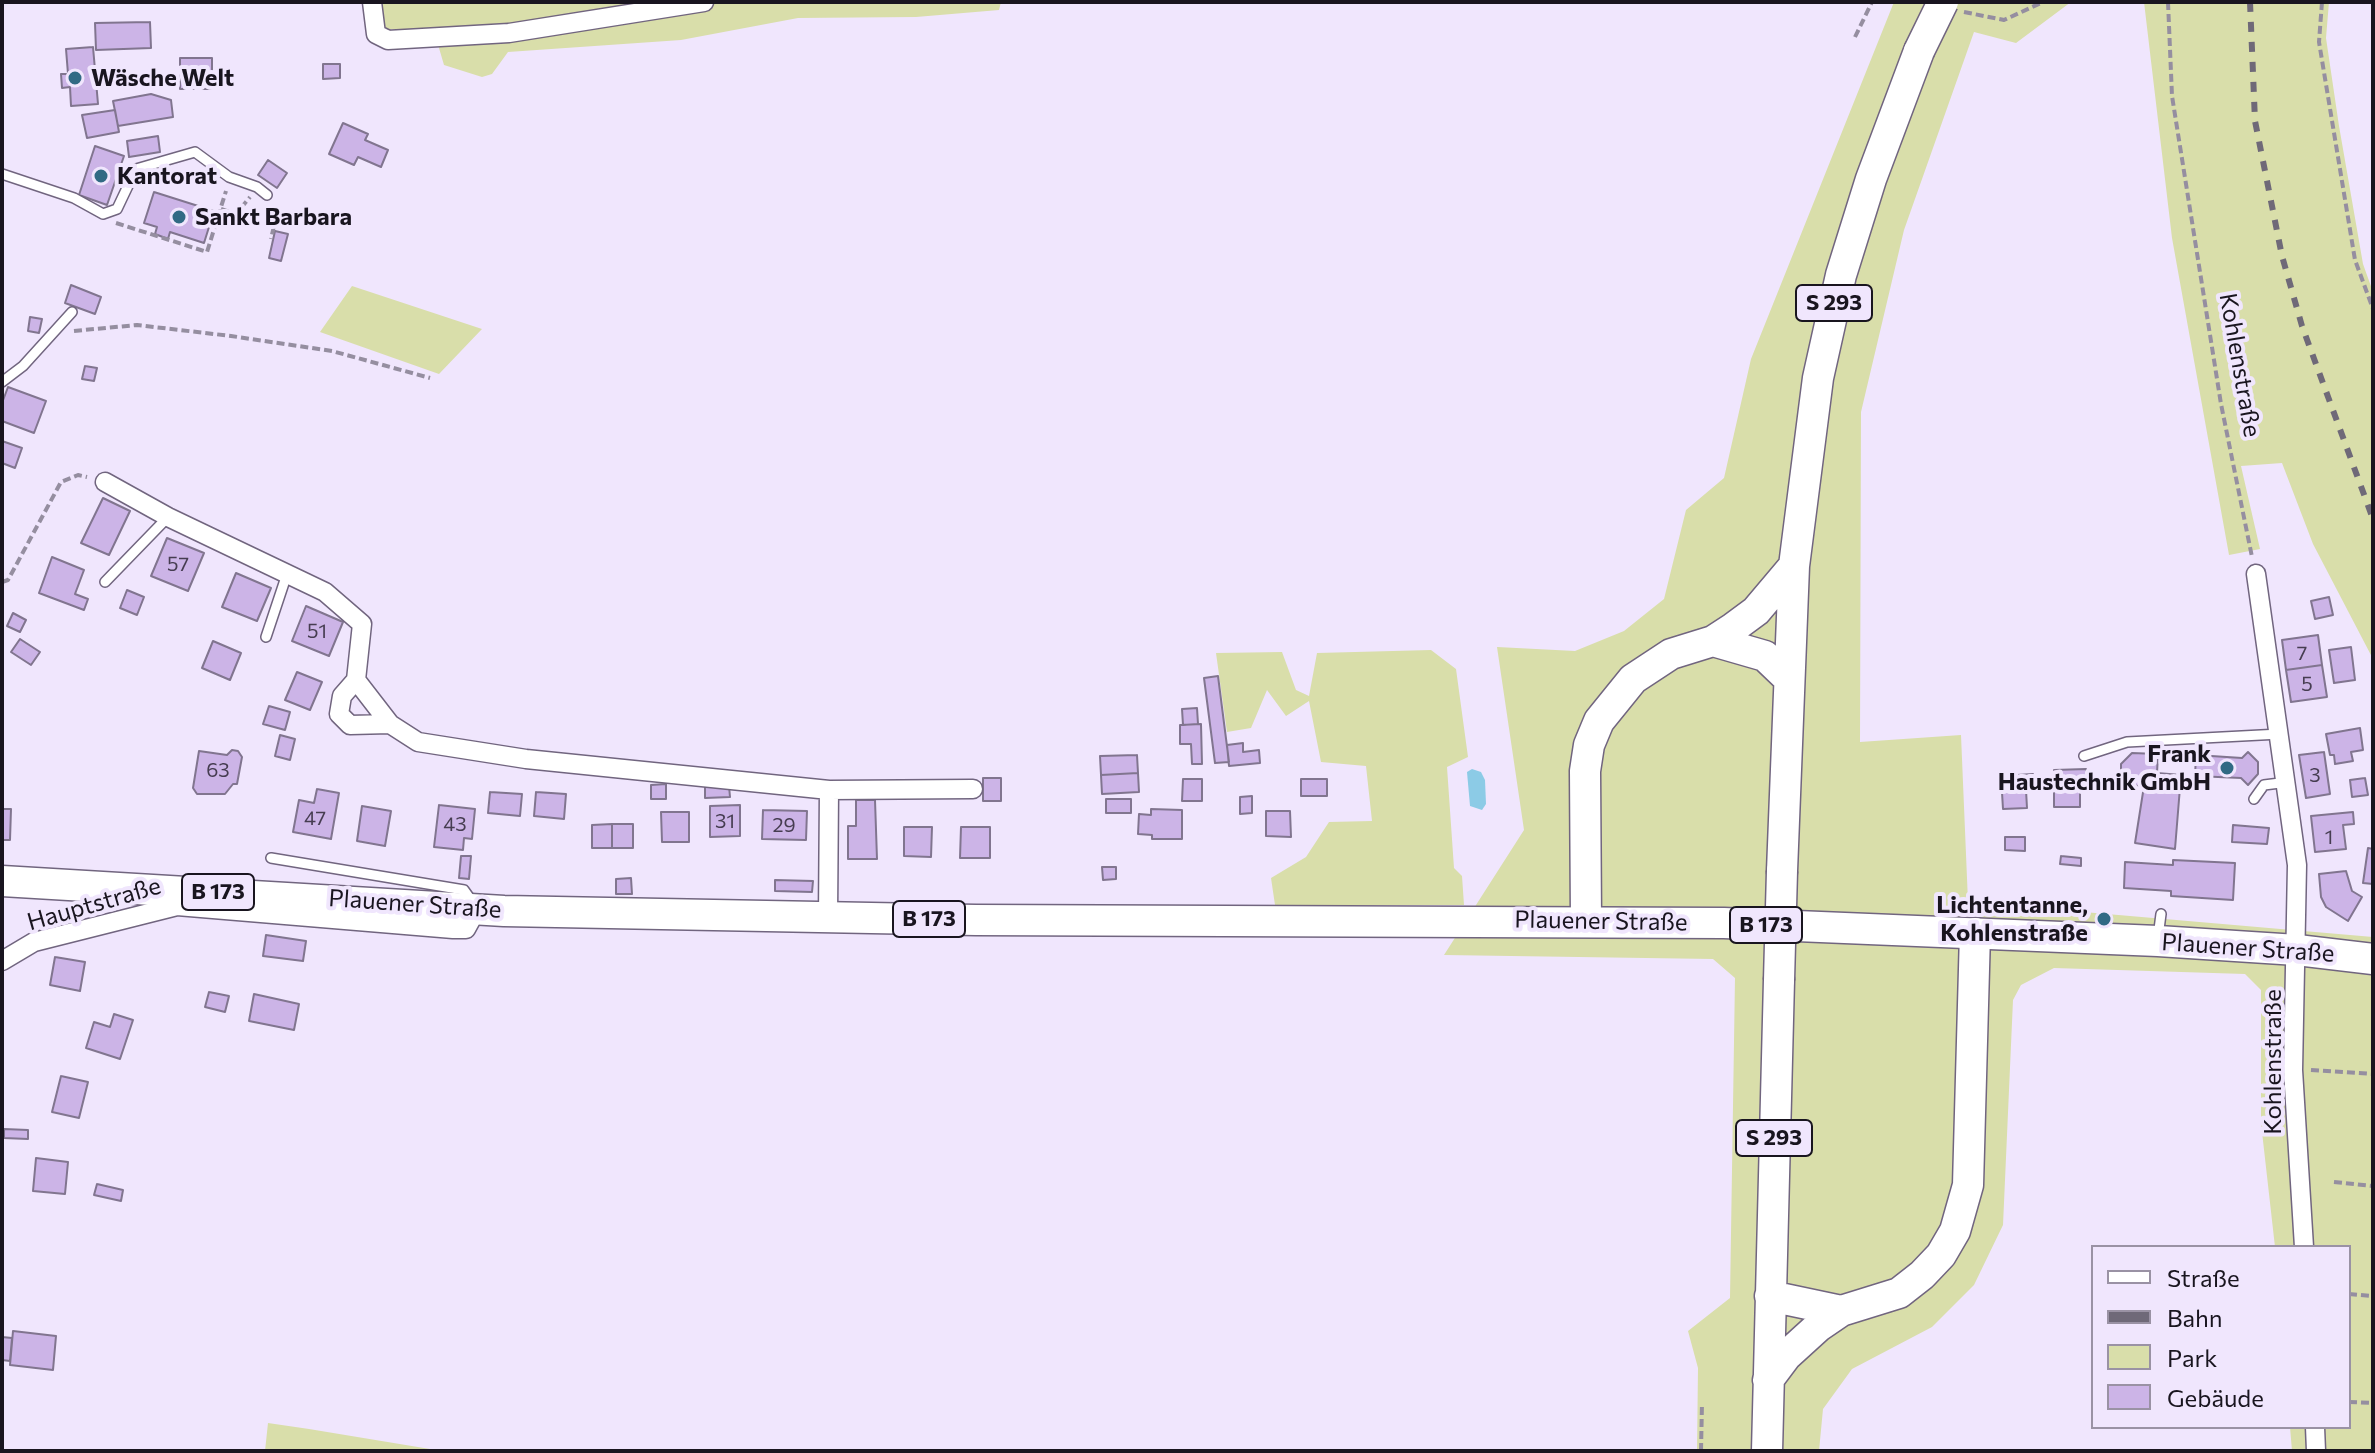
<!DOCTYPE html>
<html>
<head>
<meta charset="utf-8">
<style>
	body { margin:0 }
	#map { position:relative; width:2375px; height:1453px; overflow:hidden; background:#f0e6fd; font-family:Commissioner,sans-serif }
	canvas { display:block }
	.frame { position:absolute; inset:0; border:4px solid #19151f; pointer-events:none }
	.legend { position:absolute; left:2091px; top:1245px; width:260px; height:184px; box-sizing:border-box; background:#f0e6fd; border:2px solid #9a92a4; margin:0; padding:10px 14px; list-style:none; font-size:24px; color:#19151f }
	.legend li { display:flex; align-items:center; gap:16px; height:40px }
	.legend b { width:40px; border:2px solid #9a92a4 }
</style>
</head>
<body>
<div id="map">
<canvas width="2375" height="1453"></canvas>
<div class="frame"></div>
<ul class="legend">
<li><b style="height:10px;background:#fff"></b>Straße</li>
<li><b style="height:10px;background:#6f6978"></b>Bahn</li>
<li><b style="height:22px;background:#d9deaa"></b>Park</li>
<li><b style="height:22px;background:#ccb4e7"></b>Gebäude</li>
</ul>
</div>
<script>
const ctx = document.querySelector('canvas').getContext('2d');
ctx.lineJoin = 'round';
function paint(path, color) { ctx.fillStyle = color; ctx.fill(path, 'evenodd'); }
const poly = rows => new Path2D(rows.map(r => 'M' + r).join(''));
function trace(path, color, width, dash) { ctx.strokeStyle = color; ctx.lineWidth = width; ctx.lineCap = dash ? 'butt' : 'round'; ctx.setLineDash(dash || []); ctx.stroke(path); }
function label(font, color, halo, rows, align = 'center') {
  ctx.font = font + ' Commissioner,sans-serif'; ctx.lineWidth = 8; ctx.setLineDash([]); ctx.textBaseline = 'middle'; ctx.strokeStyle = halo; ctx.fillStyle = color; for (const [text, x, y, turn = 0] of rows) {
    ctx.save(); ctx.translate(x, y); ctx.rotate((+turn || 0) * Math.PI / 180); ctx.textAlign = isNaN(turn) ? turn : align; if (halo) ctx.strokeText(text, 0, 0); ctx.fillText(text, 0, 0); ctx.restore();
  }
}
paint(poly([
	[380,2,1001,2,999,10,916,17,798,18,681,40,508,52,492,74,482,77,444,65,434,31,382,29],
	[1894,2,2071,2,2016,43,1974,32,1904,230,1861,412,1860,742,1961,735,1968,902,2373,937,2373,1451,2292,1451,2290,1427,2349,1427,2349,1247,2275,1247,2261,1123,2261,990,2245,974,2054,968,2021,985,2013,1000,2003,1225,1974,1285,1932,1327,1852,1369,1823,1409,1819,1451,1697,1451,1698,1368,1688,1331,1730,1298,1735,978,1713,959,1444,955,1524,830,1497,647,1575,651,1624,631,1664,599,1686,510,1724,478,1751,359],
	[2144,2,2329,2,2326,38,2339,126,2363,264,2373,292,2373,659,2313,544,2282,463,2241,466,2260,549,2229,555,2172,238],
	[352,286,482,329,439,374,320,332],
	[1431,650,1456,669,1468,757,1447,767,1454,868,1462,876,1464,905,1275,905,1271,878,1306,857,1329,822,1372,821,1366,766,1321,762,1309,701,1286,716,1267,690,1251,728,1227,732,1216,653,1282,652,1296,690,1309,696,1317,653],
	[268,1423,309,1429,442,1451,265,1451]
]), '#d9deaa');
paint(poly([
	[1472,769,1481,772,1485,780,1486,804,1482,810,1470,806,1467,772]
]), '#8ccbe6');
const building = poly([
	[150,22,151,48,96,50,95,23,150,22],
	[93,47,98,104,71,106,70,87,62,88,61,74,68,74,66,49,93,47],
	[180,58,212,58,212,89,180,89,180,58],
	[323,64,340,64,340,78,323,79,323,64],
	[151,94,171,100,173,117,118,126,113,101,151,94],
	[115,110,119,132,87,138,82,115,115,110],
	[343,123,368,134,365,140,388,150,381,167,358,157,354,165,329,154,343,123],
	[158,136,160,152,129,157,127,141,158,136],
	[95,146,124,156,107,205,79,195,95,146],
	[268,160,287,173,277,188,258,175,268,160],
	[154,192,214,211,204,243,170,232,168,239,155,234,157,227,144,223,154,192],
	[275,231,288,234,281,261,269,258,275,231],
	[71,285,101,297,95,314,65,303,71,285],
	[30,317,42,319,39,333,28,331,30,317],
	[85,366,97,368,94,381,82,379,85,366],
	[8,387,46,401,34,433,2,421,2,403,8,387],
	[2,441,22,448,15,468,2,463,2,441],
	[103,498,130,511,109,555,81,543,103,498],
	[167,538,204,553,188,591,151,576,167,538],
	[52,557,84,570,75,594,88,599,84,610,39,593,52,557],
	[236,573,271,588,257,621,222,607,236,573],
	[127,590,144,597,137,615,120,608,127,590],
	[2329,597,2333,615,2315,619,2311,601,2329,597],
	[306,606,343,622,329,656,292,641,306,606],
	[13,613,26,620,20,632,7,626,13,613],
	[2318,635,2322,665,2286,670,2282,640,2318,635],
	[20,639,40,652,31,665,11,652,20,639],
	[213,641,241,653,230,680,202,668,213,641],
	[2351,647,2355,680,2334,683,2329,650,2351,647],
	[2322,665,2327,697,2291,702,2286,670,2322,665],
	[297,672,322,682,310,710,285,700,297,672],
	[1218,676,1229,762,1215,763,1204,678,1218,676],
	[269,706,290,712,285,730,263,724,269,706],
	[1197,708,1198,724,1183,725,1182,709,1197,708],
	[1201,724,1202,764,1192,764,1191,744,1180,744,1180,725,1201,724],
	[2360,728,2363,750,2351,752,2353,761,2335,764,2334,755,2330,755,2326,734,2360,728],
	[280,735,295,739,290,760,275,756,280,735],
	[1243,743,1243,752,1259,750,1260,763,1229,766,1227,745,1243,743],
	[232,750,238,751,242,757,237,784,233,784,225,794,197,794,193,788,199,751,227,755,232,750],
	[2248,752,2258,762,2258,774,2248,785,2241,778,2195,776,2196,755,2242,758,2248,752],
	[2324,752,2330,794,2306,798,2299,755,2324,752],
	[2132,753,2158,754,2157,773,2181,775,2175,849,2135,843,2144,786,2121,785,2121,764,2132,753],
	[1137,755,1138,773,1101,775,1100,756,1137,755],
	[2086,769,2086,783,2080,783,2080,807,2054,807,2054,770,2086,769],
	[1138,773,1139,792,1102,794,1101,775,1138,773],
	[2033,774,2034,790,2026,790,2027,808,2003,809,2001,776,2033,774],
	[983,778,1001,778,1001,801,983,801,983,778],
	[2365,778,2368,795,2352,797,2350,780,2365,778],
	[1183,779,1202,779,1202,801,1182,801,1183,779],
	[1301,779,1327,779,1327,796,1301,796,1301,779],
	[666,784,666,799,651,799,651,785,666,784],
	[729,786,730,797,705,798,705,787,729,786],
	[317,789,339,793,331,839,293,832,299,800,314,803,317,789],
	[490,792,522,794,520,816,488,813,490,792],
	[536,792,566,794,564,819,534,816,536,792],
	[1252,796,1252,813,1240,814,1240,797,1252,796],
	[1106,799,1131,799,1131,813,1106,813,1106,799],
	[856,800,875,800,877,859,848,859,848,826,856,826,856,800],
	[439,805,475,809,472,839,464,838,463,850,434,847,439,805],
	[740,805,740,836,710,837,710,806,740,805],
	[362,806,391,811,385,846,357,841,362,806],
	[2,809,11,809,10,840,2,840,2,809],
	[1151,809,1182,810,1182,839,1152,839,1152,835,1138,834,1139,814,1151,815,1151,809],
	[763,810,807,811,806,840,762,839,763,810],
	[1266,811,1290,811,1291,837,1266,836,1266,811],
	[661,812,689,812,689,842,662,842,661,812],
	[2353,812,2354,824,2343,825,2346,849,2315,852,2311,816,2353,812],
	[612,824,633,824,633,848,612,848,612,824],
	[612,824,612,848,592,848,592,825,612,824],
	[2233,825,2269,828,2267,844,2232,842,2233,825],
	[904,827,932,827,931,857,904,856,904,827],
	[961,827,990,827,990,858,960,858,961,827],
	[2005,837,2025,837,2025,851,2005,850,2005,837],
	[2368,848,2373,849,2373,884,2363,883,2368,848],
	[461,856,471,856,469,879,459,878,461,856],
	[2061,856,2081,858,2081,866,2060,864,2061,856],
	[2173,860,2235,863,2233,900,2171,896,2171,891,2124,888,2125,862,2173,865,2173,860],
	[1102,867,1116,867,1116,879,1103,880,1102,867],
	[2346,871,2352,891,2362,897,2348,921,2326,907,2321,897,2319,874,2346,871],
	[631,878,632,894,616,894,616,879,631,878],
	[775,880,813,881,812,892,775,891,775,880],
	[266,935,306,941,303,961,263,956,266,935],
	[55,957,85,962,80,991,50,985,55,957],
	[209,992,229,996,225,1012,205,1007,209,992],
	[254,994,299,1004,294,1030,249,1021,254,994],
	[114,1014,133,1020,120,1059,86,1048,94,1022,110,1027,114,1014],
	[61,1076,88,1082,79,1118,52,1112,61,1076],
	[4,1129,28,1130,28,1139,4,1138,4,1129],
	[36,1158,68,1162,65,1194,33,1191,36,1158],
	[97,1184,123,1190,121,1201,94,1195,97,1184],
	[13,1331,56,1336,53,1370,10,1365,13,1331],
	[2,1337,12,1338,10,1361,2,1360,2,1337]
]);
paint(building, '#ccb4e7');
trace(building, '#81758f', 2);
const service = poly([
	[2,174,74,198,103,214,117,209,136,169,195,152,229,177,257,187,267,195],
	[2,382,23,366,72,312],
	[105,582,168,517],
	[266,637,287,574],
	[2084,756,2127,742,2280,734],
	[2254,799,2264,785,2288,782],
	[271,858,464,890,474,904],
	[2158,937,2161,914]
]);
const minor = poly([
	[372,2,376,34,388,40,509,33,704,2],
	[105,482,168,517,325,592,362,624,356,680,390,724,418,742,526,759,829,790,973,789],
	[2256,574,2297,865,2293,1070,2304,1247],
	[356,680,342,696,339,714,350,725,390,724],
	[828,917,829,790],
	[2,961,34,942,177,906,453,929,466,929,477,909],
	[2315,1427,2316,1451]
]);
const primary = poly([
	[2,881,504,911,976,920,1724,923,2158,941,2297,950,2373,959]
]);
const trunk = poly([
	[1713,641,1765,656,1788,678],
	[1782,871,1794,566,1818,378,1841,275,1871,179,1919,51],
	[1586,921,1585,771,1589,745,1599,721,1633,679,1671,654,1713,641,1733,628,1756,611,1794,566],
	[1770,1296,1841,1311],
	[1768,1380,1786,1356,1819,1326,1841,1311,1899,1293,1922,1275,1941,1255,1955,1231,1968,1185,1975,933],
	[1767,1451,1779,980]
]);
trace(service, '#71657f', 12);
trace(minor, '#71657f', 21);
trace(primary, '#71657f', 33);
trace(trunk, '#71657f', 33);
trace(poly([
	[2168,2,2172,96,2221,404,2252,557],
	[2322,2,2319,42,2355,260,2373,309],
	[1964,12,2004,20,2043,2],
	[1855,37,1872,2],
	[266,207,276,217,271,239],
	[221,209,236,214,250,197],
	[116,223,207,252,226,191],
	[74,331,137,325,231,336,332,351,430,378],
	[2,582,8,580,61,482,78,475,87,477],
	[2311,1070,2373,1074],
	[2334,1182,2373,1186],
	[2349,1294,2373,1296],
	[2349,1402,2373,1403],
	[1701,1451,1702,1403]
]), '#958ea0', 4, [8, 4]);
trace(service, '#fff', 9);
trace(minor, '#fff', 18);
trace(primary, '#fff', 30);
trace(trunk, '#fff', 30);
trace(poly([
	[2250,2,2255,121,2282,256,2302,326,2373,519]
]), '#6f6978', 6, [10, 10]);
const trunkBridge = poly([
	[1919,51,1943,2],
	[1779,980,1782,871]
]);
trace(trunkBridge, '#71657f', 33, []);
trace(trunkBridge, '#fff', 30);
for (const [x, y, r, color] of [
	[75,78,8,"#316a84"],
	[101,176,8,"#316a84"],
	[179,217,8,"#316a84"],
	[2227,768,8,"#316a84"],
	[2104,919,8,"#316a84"]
]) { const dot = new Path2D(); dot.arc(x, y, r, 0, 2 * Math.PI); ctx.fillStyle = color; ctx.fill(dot); trace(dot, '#f0e6fd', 3); }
label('20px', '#463d51', null, [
	["57",178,564],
	["51",317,631],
	["7",2302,653],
	["5",2307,684],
	["63",218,770],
	["3",2315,775],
	["47",315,818],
	["31",725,821],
	["43",455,824],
	["29",784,825],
	["1",2329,837]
]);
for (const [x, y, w] of [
	[1834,303,76],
	[218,892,72],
	[929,919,72],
	[1766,925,72],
	[1774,1138,76]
]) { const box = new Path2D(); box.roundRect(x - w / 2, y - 18, w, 36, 6); ctx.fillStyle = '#f0e6fd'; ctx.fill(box); trace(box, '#19151f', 2); }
label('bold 22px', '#19151f', null, [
	["S 293",1834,303],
	["B 173",218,892],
	["B 173",929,919],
	["B 173",1766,925],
	["S 293",1774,1138]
]);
label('bold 24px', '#19151f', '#f0e6fd', [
	["Wäsche Welt",91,78],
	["Kantorat",117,176],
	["Sankt Barbara",195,217],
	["Frank",2211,754,"right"],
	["Haustechnik GmbH",2211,782,"right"],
	["Lichtentanne,",2088,905,"right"],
	["Kohlenstraße",2088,933,"right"]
], 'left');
label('24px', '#19151f', '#f0e6fd', [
	["Kohlenstraße",2240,365,80],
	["Hauptstraße",94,904,-16],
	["Plauener Straße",415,904,4],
	["Plauener Straße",1601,921,1],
	["Plauener Straße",2248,948,4],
	["Kohlenstraße",2273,1062,-90]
]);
</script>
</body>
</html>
